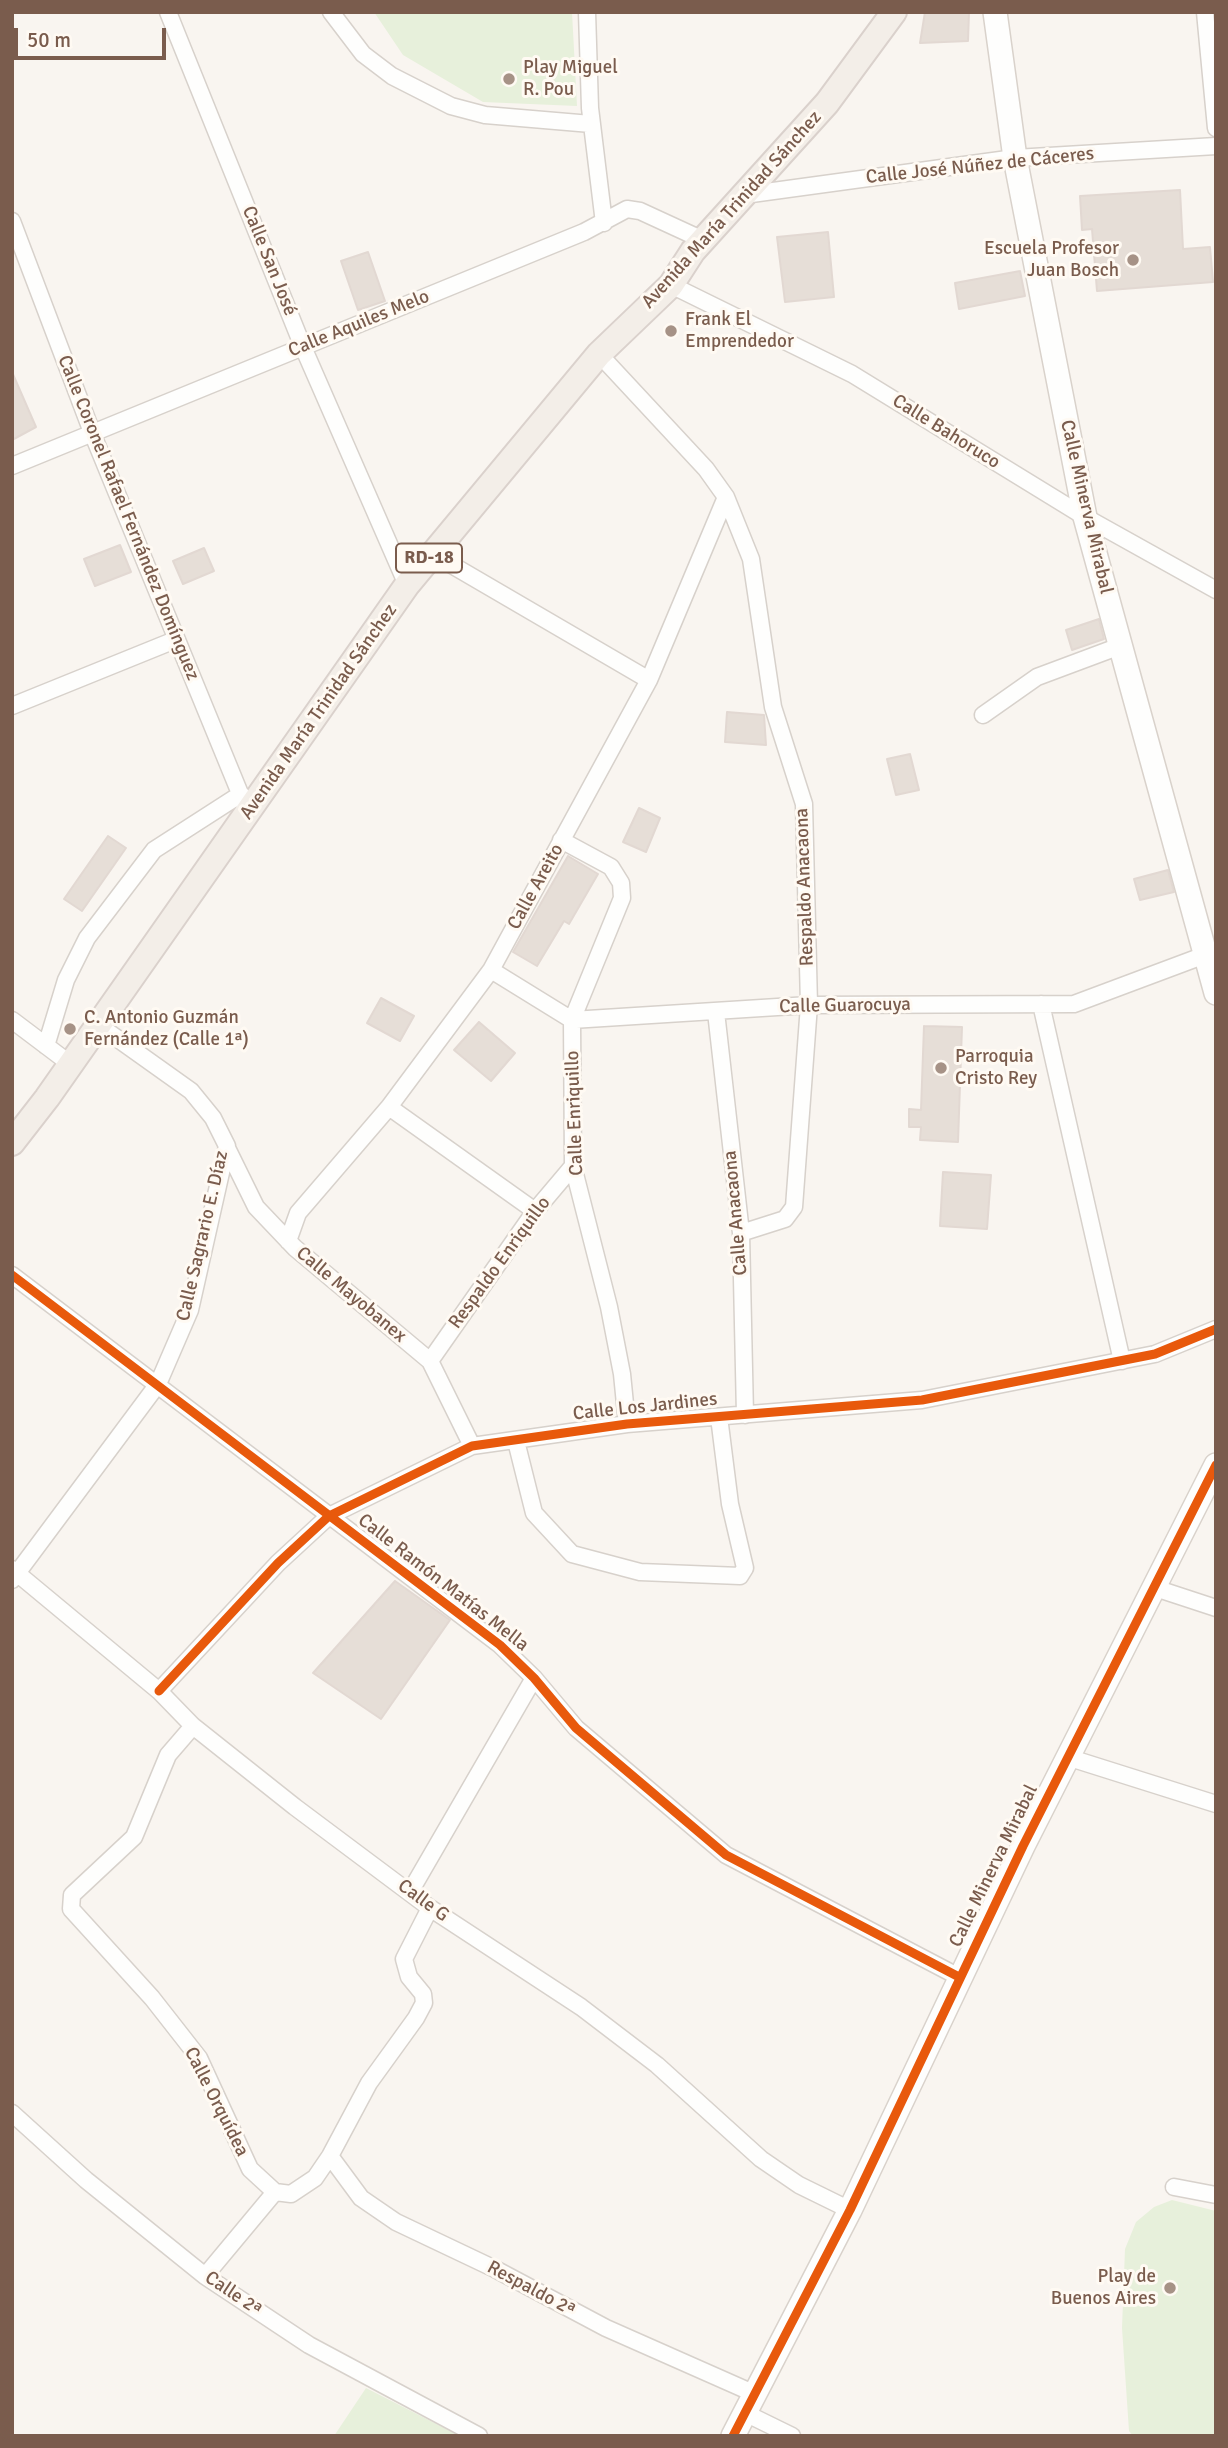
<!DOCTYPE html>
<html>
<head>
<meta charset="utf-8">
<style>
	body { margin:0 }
	#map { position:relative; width:1228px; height:2448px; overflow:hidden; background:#f9f5f0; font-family:Signika,sans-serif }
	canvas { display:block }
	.frame { position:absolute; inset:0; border:14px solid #7a5c4d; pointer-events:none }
	.scale { position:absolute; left:14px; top:28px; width:152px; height:32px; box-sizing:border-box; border:4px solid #7a5c4d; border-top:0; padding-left:9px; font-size:21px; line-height:24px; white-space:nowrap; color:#7a5c4d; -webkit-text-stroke:5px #fffaf3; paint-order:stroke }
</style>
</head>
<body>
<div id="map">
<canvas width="1228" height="2448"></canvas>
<div class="frame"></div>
<div class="scale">50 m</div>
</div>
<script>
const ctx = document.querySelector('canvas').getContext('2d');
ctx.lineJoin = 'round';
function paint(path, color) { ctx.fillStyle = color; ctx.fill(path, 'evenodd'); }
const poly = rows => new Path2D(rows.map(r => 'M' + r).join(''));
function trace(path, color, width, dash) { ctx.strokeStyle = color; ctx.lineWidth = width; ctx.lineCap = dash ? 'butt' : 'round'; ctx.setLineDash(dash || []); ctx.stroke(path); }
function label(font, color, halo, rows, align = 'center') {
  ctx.font = font + ' Signika,sans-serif'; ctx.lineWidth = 6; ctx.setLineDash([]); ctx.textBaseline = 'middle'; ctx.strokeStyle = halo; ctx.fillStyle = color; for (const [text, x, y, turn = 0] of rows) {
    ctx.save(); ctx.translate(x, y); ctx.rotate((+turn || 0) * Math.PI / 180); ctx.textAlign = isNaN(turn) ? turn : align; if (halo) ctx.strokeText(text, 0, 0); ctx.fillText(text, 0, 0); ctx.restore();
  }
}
paint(poly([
	[374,12,572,12,577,106,483,102,403,55],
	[1172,2200,1216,2211,1216,2436,1133,2436,1129,2431,1122,2328,1125,2249,1136,2222,1154,2207],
	[366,2388,460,2436,334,2436]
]), '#e7f0db');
const building = poly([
	[925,12,969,12,968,41,920,43,925,12],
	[1180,190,1183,249,1210,247,1213,282,1097,291,1092,229,1082,230,1080,196,1180,190],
	[828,232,834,297,785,302,777,237,828,232],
	[368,252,385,301,358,310,341,261,368,252],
	[1020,271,1025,296,959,309,955,283,1020,271],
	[12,372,36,427,12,440,12,372],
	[120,545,131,572,95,586,84,559,120,545],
	[204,548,214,571,183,584,173,561,204,548],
	[1099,619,1104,639,1072,650,1066,630,1099,619],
	[727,712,764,715,766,745,725,742,727,712],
	[910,754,919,790,896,795,887,759,910,754],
	[639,808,660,818,646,852,623,842,639,808],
	[108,836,126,848,82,911,64,899,108,836],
	[568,856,598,874,569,924,564,921,537,966,513,952,568,856],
	[1168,870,1174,892,1140,900,1134,879,1168,870],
	[381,998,414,1016,400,1041,367,1023,381,998],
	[479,1022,515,1053,491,1081,454,1050,479,1022],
	[924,1026,962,1027,958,1142,920,1140,921,1127,909,1127,909,1109,921,1110,924,1026],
	[943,1172,991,1175,987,1229,940,1226,943,1172],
	[395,1581,450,1620,381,1719,313,1673,395,1581]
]);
paint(building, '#e6ded7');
trace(building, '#e2d8d2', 2);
const street = poly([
	[168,12,303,347,407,585],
	[331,12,363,54,392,76,451,106,485,115,591,124],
	[587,12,590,108,604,223],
	[1205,12,1216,128],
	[744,195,1015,158,1216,146],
	[12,221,93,435,248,813],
	[671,285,852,374,1085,517,1216,590],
	[599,354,706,469,726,497,751,559,773,707,804,804,809,1005,794,1207,785,1219,741,1233],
	[12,466,584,232,627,209,640,211,703,240],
	[433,554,649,680],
	[12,706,175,640],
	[983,715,1037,677,1120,646],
	[561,840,611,867,621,883,622,898,572,1020,573,1166,609,1307,622,1374,627,1424],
	[491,970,572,1020,809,1005,1074,1004,1205,955],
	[1041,1004,1122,1361],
	[716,1012,741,1233,745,1415],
	[12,1020,69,1063],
	[46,1046,66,980,87,938,154,850,241,794],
	[389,1107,535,1211],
	[227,1148,256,1207,295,1248,430,1361,472,1446],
	[288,1241,298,1213,389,1107,491,970,649,680,726,497],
	[12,1275,500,1645,534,1678,576,1728,726,1855,959,1977],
	[430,1361,535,1211,573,1166],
	[516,1441,534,1513,572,1554,640,1572,740,1576,745,1568,730,1504,719,1417],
	[12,1569,159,1691,193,1726,295,1807,430,1908,581,2007,657,2065,761,2159,799,2185,850,2210],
	[12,1580,158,1384,190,1310,227,1146,213,1118,191,1091,97,1024],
	[1152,1587,1216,1608],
	[159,1691,278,1563,329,1516,472,1446,627,1424,922,1400,1155,1354,1216,1329],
	[193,1726,168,1755,134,1837,72,1895,71,1909,152,1998,199,2058,250,2169,275,2192,291,2194,315,2178,330,2156,369,2083,416,2018,424,2003,423,1994,409,1977,404,1959,430,1908],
	[1067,1757,1216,1804],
	[410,1892,534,1678],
	[12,2113,86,2180,205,2276,309,2345,479,2436],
	[330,2156,361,2198,396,2222,495,2269,606,2328,753,2393],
	[1174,2187,1216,2195],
	[205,2276,275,2192],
	[743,2412,792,2436]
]);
const secondary = poly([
	[995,12,1015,158,1085,517,1216,993],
	[733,2436,850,2210,1023,1846,1216,1465]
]);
const primary = poly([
	[12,1143,47,1098,407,585,599,354,671,285,693,251,827,103,894,12]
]);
trace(street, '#d7d1cb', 19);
trace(secondary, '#d9d2cb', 26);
trace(primary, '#dad1cc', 28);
trace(street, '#fefefd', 16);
trace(secondary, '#fefefd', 23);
trace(primary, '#f3eee8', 24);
trace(poly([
	[12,1275,500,1645,534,1678,576,1728,726,1855,959,1977],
	[159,1691,278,1563,329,1516,472,1446,627,1424,922,1400,1155,1354,1216,1329],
	[733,2436,850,2210,1023,1846,1216,1465]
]), '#e8590c', 9);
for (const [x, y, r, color] of [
	[509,79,7,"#a69286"],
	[1133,260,7,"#a69286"],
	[671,331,7,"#a69286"],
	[70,1029,7,"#a69286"],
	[941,1068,7,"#a69286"],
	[1170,2288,7,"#a69286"]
]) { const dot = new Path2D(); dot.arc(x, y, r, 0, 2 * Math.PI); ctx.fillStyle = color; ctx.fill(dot); trace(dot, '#fffaf3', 2.5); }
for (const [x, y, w] of [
	[429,558,66]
]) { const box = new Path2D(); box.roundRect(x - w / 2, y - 14.5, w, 29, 5); ctx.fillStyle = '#fffaf3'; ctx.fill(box); trace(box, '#7a5c4d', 2); }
label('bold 18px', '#7a5c4d', null, [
	["RD-18",429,558]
]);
label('19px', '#7a5c4d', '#fffaf3', [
	["Play Miguel",523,68],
	["R. Pou",523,90],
	["Escuela Profesor",1119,249,"right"],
	["Juan Bosch",1119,271,"right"],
	["Frank El",685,320],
	["Emprendedor",685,342],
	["C. Antonio Guzmán",84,1018],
	["Fernández (Calle 1ª)",84,1040],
	["Parroquia",955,1057],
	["Cristo Rey",955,1079],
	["Play de",1156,2277,"right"],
	["Buenos Aires",1156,2299,"right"]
], 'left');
label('19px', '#7a5c4d', '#fffaf3', [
	["Calle José Núñez de Cáceres",980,166,-6],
	["Avenida María Trinidad Sánchez",732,210,-48],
	["Calle San José",269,261,68],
	["Calle Aquiles Melo",359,324,-22],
	["Calle Bahoruco",946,432,32],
	["Calle Minerva Mirabal",1086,507,77],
	["Calle Coronel Rafael Fernández Domínguez",128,518,68],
	["Avenida María Trinidad Sánchez",319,712,-55],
	["Calle Areito",536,887,-61],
	["Respaldo Anacaona",805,887,-92],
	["Calle Guarocuya",845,1006,-1],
	["Calle Enriquillo",575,1113,-92],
	["Calle Anacaona",736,1213,-95],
	["Calle Sagrario E. Díaz",203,1236,-77],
	["Respaldo Enriquillo",500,1263,-54],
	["Calle Mayobanex",351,1295,40],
	["Calle Los Jardines",645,1407,-6],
	["Calle Ramón Matías Mella",443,1583,38],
	["Calle Minerva Mirabal",994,1866,-64],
	["Calle G",423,1901,36],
	["Calle Orquídea",216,2102,63],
	["Respaldo 2ª",531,2289,28],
	["Calle 2ª",233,2294,34]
]);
</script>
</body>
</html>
